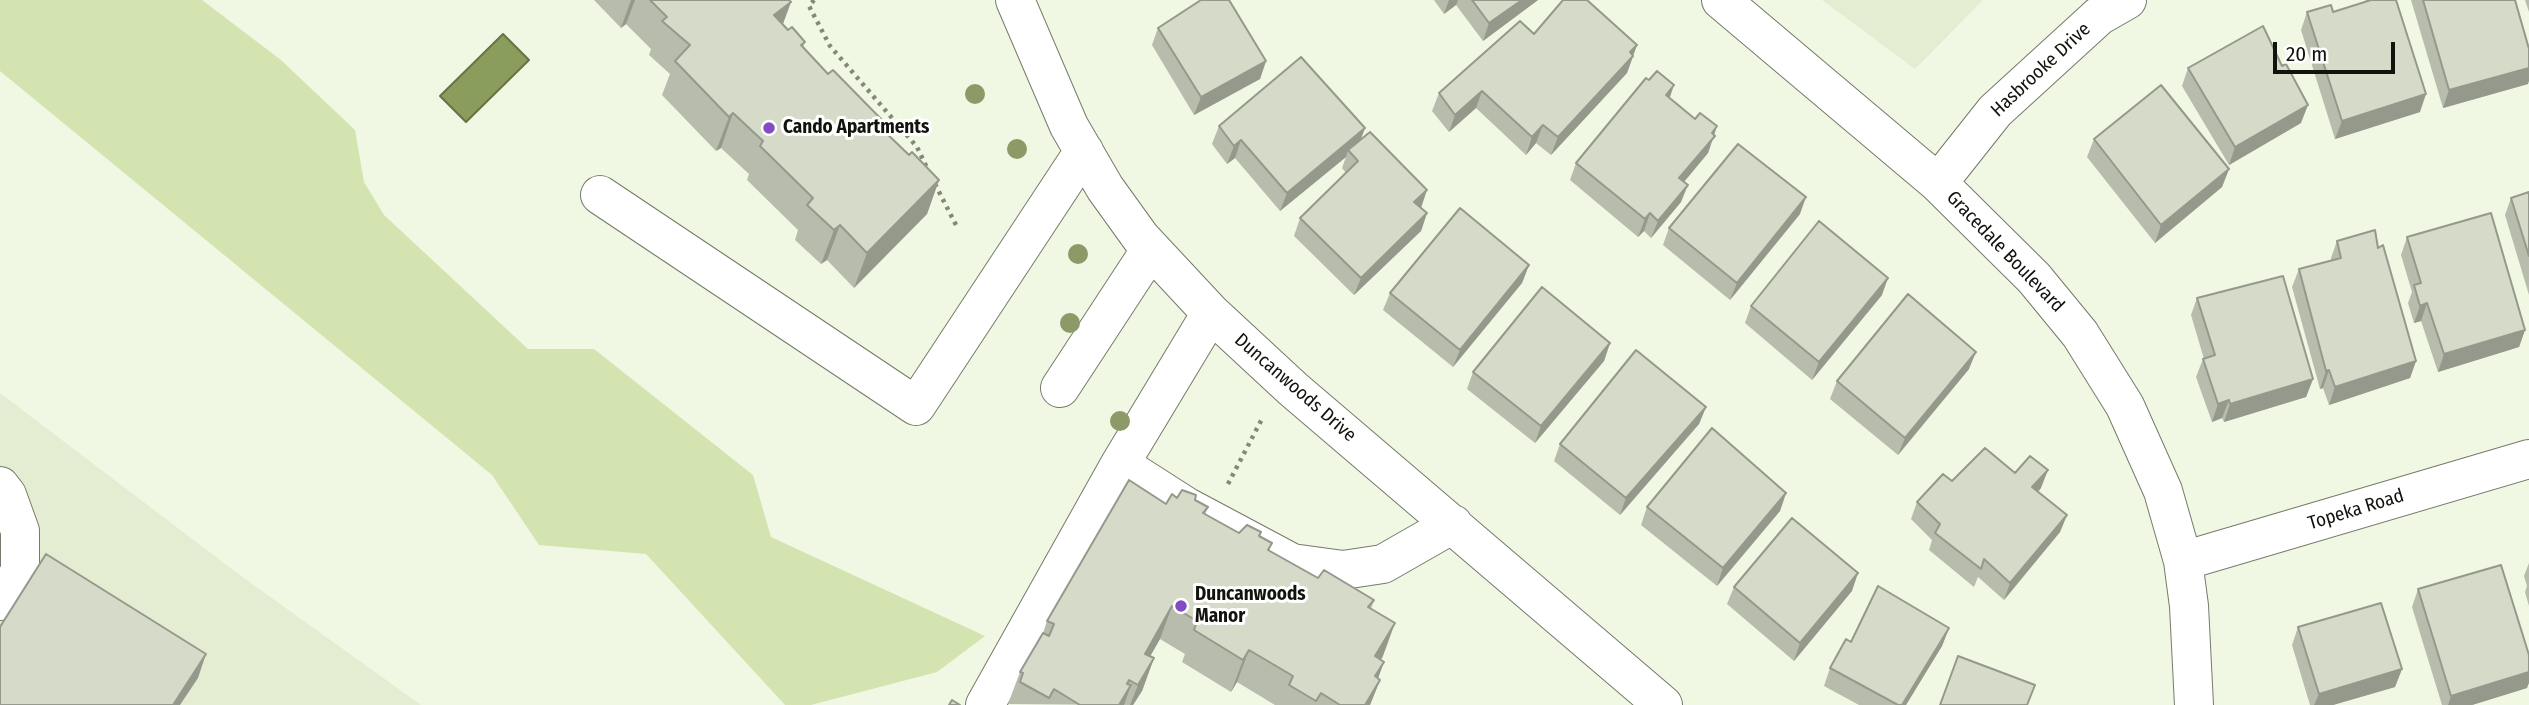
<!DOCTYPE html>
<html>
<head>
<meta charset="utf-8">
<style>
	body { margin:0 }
	#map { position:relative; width:2529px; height:705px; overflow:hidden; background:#f0f7e3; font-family:"Fira Sans Condensed",sans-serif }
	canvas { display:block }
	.scale { position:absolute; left:2273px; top:42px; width:122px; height:32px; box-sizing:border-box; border:4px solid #11130d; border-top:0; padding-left:9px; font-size:21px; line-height:24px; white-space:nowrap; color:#11130d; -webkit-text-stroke:5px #fff; paint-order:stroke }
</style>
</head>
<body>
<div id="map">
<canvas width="2529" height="705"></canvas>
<div class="scale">20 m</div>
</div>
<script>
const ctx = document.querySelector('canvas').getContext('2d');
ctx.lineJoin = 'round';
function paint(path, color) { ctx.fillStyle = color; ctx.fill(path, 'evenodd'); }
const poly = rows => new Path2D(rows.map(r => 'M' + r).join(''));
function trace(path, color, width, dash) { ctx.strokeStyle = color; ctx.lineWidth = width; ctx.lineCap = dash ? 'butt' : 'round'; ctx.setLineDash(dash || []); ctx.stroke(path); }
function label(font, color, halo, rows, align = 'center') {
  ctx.font = font + ' "Fira Sans Condensed",sans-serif'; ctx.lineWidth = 6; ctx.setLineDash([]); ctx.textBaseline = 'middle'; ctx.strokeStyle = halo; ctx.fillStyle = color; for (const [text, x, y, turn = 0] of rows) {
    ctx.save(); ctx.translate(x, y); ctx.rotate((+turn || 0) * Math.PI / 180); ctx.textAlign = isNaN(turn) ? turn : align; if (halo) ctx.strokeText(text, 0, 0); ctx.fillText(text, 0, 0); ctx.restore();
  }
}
paint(poly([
	[1822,0,1983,0,1915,69],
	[0,393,241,576,421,705,0,705]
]), '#e4edd2');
paint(poly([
	[0,0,202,0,281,60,355,130,364,182,384,215,528,349,594,349,753,475,771,537,985,636,937,672,811,705,785,705,646,554,539,545,492,475,0,71]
]), '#d4e4b1');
const water = poly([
	[503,34,529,60,466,122,440,96,503,34]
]);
paint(water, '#8a9d5d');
trace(water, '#667445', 2);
const minor = poly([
	[1015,0,1069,126,1105,188,1141,238,1211,313,1293,389,1663,705],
	[1721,0,1938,183,2034,278,2080,334,2125,406,2163,491,2183,561,2189,606,2194,705],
	[1938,183,1995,111,2099,16,2127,0],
	[600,195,916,406,1084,151],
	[1211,313,1120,464,1187,507,1292,563,1343,570,1383,564,1453,524],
	[1060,388,1151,249],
	[0,486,7,495,20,531,20,572,0,601],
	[2183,561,2529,459],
	[985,705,1120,464]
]);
trace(minor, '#757b6a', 40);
trace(poly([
	[814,0,809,6,830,46,917,147,928,170],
	[935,184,957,227],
	[1228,484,1263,417]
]), '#83887a', 4.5, [3.5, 5]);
trace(minor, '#fff', 38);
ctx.fillStyle = '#8d9966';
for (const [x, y] of [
	[975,94],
	[1017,149],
	[1078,254],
	[1070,323],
	[1120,421]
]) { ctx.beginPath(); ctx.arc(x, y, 10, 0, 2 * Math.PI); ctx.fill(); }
paint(poly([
	[594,0,789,0,791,2,783,24,788,30,805,42,803,48,884,131,909,155,939,180,927,214,854,288,827,260,821,264,795,240,798,230,747,180,749,174,721,148,716,151,662,95,670,74,649,55,651,49,626,24,621,28],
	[1434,0,1538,0,1483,41,1456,5,1444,14],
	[2366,0,2396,0,2420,112,2335,139,2301,30,2307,12,2333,12,2365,2],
	[2411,0,2515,0,2528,84,2443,108],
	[2525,0,2529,0,2529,12],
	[1158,28,1266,61,1260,79,1194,115,1152,45],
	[1534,34,1637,45,1627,73,1551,155,1536,143,1526,155,1476,108,1449,132,1432,111,1439,93],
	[2188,68,2301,123,2229,165,2182,86],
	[1670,98,1695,119,1717,126,1708,153,1684,182,1681,202,1651,238,1644,231,1638,237,1570,180,1576,163],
	[1219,126,1365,128,1361,139,1420,208,1427,213,1421,231,1354,295,1294,236,1300,218,1346,173,1342,168,1346,157,1280,211,1235,158,1227,164,1212,144],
	[2094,139,2229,169,2222,187,2155,243,2087,157],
	[2529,192,2529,295,2505,215,2511,198],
	[1800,214,1730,300,1663,245,1669,228],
	[2407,237,2525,330,2519,347,2438,372,2421,321,2414,323,2408,303,2412,292,2401,255],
	[2337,241,2378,248,2416,361,2410,378,2329,405,2323,388,2320,389,2292,287,2299,269,2331,260,2331,258],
	[1529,265,1522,283,1453,367,1383,310,1390,293],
	[1882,295,1812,380,1745,323,1751,306],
	[2197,298,2313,379,2306,397,2224,422,2222,418,2212,422,2196,377,2203,359,2204,359,2191,315],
	[1610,343,1604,361,1535,443,1467,389,1473,372],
	[1969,369,1898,455,1830,399,1837,381],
	[1706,407,1699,424,1620,515,1554,461,1560,444],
	[1952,481,2041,488,2038,492,2067,515,2060,532,2004,600,1978,577,1974,587,1929,550,1932,540,1911,519,1917,502],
	[1786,493,1780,511,1717,586,1641,525,1647,507],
	[1177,498,1208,507,1205,515,1239,533,1259,536,1272,543,1269,551,1318,578,1374,600,1371,609,1383,656,1381,660,1384,662,1378,678,1380,680,1370,705,1275,705,1237,682,1231,692,1182,662,1185,654,1160,639,1150,656,1154,658,1142,691,1133,705,1008,704,1020,672,1043,633,1047,621,1166,504],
	[2529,563,2529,606,2525,592,2527,586,2524,576],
	[1734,587,1852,591,1794,661,1727,604],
	[2418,589,2527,688,2472,705,2442,705,2412,607],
	[2298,627,2402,669,2395,687,2333,705,2310,705,2292,645],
	[1949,628,1942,646,1906,705,1859,705,1824,686,1830,668,1851,642]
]), '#b7bcac');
paint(poly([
	[631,0,635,0,626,24,621,28],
	[1449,0,1458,0,1456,5,1444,14],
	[1522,0,1538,0,1483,41,1489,23],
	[791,2,778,37,774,15],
	[1637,45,1627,73,1551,155,1558,137],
	[1266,61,1260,79,1194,115,1201,97],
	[2529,68,2529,81,2528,84,2443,108,2449,90],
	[1674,85,1668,103,1666,95],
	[1482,91,1476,108,1449,132,1455,115],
	[2426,94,2420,112,2335,139,2342,121],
	[2308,105,2301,123,2229,165,2235,147],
	[733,113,721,148,716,151,729,117],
	[1543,125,1536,143,1526,155,1532,137],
	[1717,126,1708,153,1673,195,1679,178],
	[1365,128,1358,146,1348,150,1346,157,1280,211,1287,193],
	[1241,140,1235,158,1227,164,1234,146],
	[2229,169,2222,187,2155,243,2161,225],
	[939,180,927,214,854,288,867,253],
	[1688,185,1681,202,1651,238,1658,221],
	[1427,190,1421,208,1414,202],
	[1806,197,1800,214,1730,300,1737,283],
	[1427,213,1421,231,1354,295,1361,278],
	[1650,213,1644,231,1638,237,1645,219],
	[840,225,827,260,821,264,834,230],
	[1529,265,1522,283,1453,367,1460,350],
	[1888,278,1882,295,1812,380,1819,362],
	[2427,303,2421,321,2414,323,2420,306],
	[2525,330,2519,347,2438,372,2444,354],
	[1610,343,1604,361,1535,443,1541,426],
	[1976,352,1969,369,1898,455,1905,438],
	[2416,361,2410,378,2329,405,2335,387],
	[2329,370,2323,388,2320,389,2326,371],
	[2313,379,2306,397,2224,422,2230,404],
	[2229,400,2222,418,2212,422,2218,404],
	[1706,407,1699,424,1620,515,1626,498],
	[2048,470,2041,488,2026,505,2032,487],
	[1786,493,1780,511,1717,586,1723,568],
	[2067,515,2060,532,2004,600,2010,583],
	[1858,573,1852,591,1794,661,1800,643],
	[1172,606,1160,639,1135,683,1145,654],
	[1395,623,1383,656,1363,689,1375,656],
	[1949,628,1942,646,1906,705,1902,705],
	[1249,650,1237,682,1231,692,1243,660],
	[206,654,198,678,180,705,173,705],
	[1154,658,1142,691,1133,705,1130,705,1138,685],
	[1384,662,1373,692,1380,680,1370,705,1365,705,1375,676],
	[2402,669,2395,687,2333,705,2314,705,2319,694],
	[2529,672,2529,683,2527,688,2472,705,2448,705,2451,696],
	[1131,685,1124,705,1119,705]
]), '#95998c');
const building = poly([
	[650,0,789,0,791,2,774,15,788,30,792,27,805,42,801,45,828,74,833,70,886,124,882,129,909,155,912,152,939,180,867,253,840,225,834,230,807,205,813,198,760,146,763,141,733,113,729,117,675,61,690,45,662,21,667,17,650,0],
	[1201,0,1229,0,1266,61,1201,97,1158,28,1201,0],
	[1472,0,1522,0,1489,23,1472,0],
	[1563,0,1587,0,1637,45,1630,52,1633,56,1558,137,1543,125,1532,137,1482,91,1455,115,1439,93,1520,21,1534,34,1563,0],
	[2371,0,2396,0,2426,94,2342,121,2307,12,2331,5,2333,12,2371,0],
	[2423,0,2515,0,2529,49,2529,68,2449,90,2423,0],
	[2263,26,2282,66,2286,64,2308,105,2235,147,2188,68,2263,26],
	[1301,57,1365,128,1287,193,1241,140,1234,146,1219,126,1301,57],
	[1657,71,1674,85,1666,95,1695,119,1700,113,1717,126,1712,133,1715,136,1679,178,1688,185,1658,221,1650,213,1645,219,1576,163,1646,78,1649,80,1657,71],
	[2161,85,2229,169,2161,225,2094,139,2161,85],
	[1370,132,1427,190,1414,202,1427,213,1361,278,1300,218,1358,161,1348,150,1370,132],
	[1738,144,1806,197,1737,283,1669,228,1738,144],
	[2529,192,2529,256,2511,198,2529,192],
	[1460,208,1529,265,1460,350,1390,293,1460,208],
	[2491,213,2525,330,2444,354,2427,303,2420,306,2414,285,2421,283,2407,237,2491,213],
	[1819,221,1888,278,1819,362,1751,306,1819,221],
	[2375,230,2378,248,2383,245,2416,361,2335,387,2329,370,2326,371,2299,269,2341,258,2337,241,2375,230],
	[2283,276,2313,379,2230,404,2229,400,2218,404,2203,359,2215,355,2197,298,2283,276],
	[1542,287,1610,343,1541,426,1473,372,1542,287],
	[1908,294,1976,352,1905,438,1837,381,1908,294],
	[1636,350,1706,407,1626,498,1560,444,1636,350],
	[1712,428,1786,493,1723,568,1647,507,1712,428],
	[1985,448,2015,473,2030,456,2048,470,2032,487,2067,515,2010,583,1984,559,1981,569,1935,533,1940,524,1917,502,1943,474,1952,481,1985,448],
	[1129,480,1166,504,1172,494,1177,498,1182,490,1196,495,1195,500,1208,507,1203,513,1239,533,1247,525,1261,532,1259,536,1272,543,1268,550,1318,578,1324,570,1374,600,1368,607,1395,623,1375,656,1384,662,1375,676,1380,680,1365,705,1340,705,1321,693,1316,701,1289,685,1293,676,1249,650,1243,660,1194,630,1197,621,1172,606,1145,654,1154,658,1138,685,1129,680,1127,684,1131,685,1119,705,1080,705,1054,689,1049,698,1020,682,1023,673,1020,672,1043,633,1049,636,1054,624,1047,621,1129,480],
	[1792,518,1858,573,1800,643,1734,587,1792,518],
	[46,554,206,654,173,705,0,705,0,627,46,554],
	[2501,565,2529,655,2529,672,2451,696,2418,589,2501,565],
	[1878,586,1949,628,1902,705,1898,705,1830,668,1846,639,1851,642,1878,586],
	[2381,603,2402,669,2319,694,2298,627,2381,603],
	[1958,656,2035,685,2027,705,1940,705,1958,656],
	[952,700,960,705,949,705,952,700]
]);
paint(building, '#d5dbc8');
trace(building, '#95998c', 2);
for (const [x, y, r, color] of [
	[769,128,7,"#844cc3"],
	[1181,606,7,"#844cc3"]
]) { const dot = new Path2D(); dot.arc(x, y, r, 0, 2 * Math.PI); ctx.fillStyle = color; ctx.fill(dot); trace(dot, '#fff', 2.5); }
label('19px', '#11130d', '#fff', [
	["Hasbrooke Drive",2041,70,-43],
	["Gracedale Boulevard",2005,252,46],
	["Duncanwoods Drive",1295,388,41],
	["Topeka Road",2356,510,-17]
]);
label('bold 19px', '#11130d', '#fff', [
	["Cando Apartments",783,128],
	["Duncanwoods",1195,595],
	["Manor",1195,617]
], 'left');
</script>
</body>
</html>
